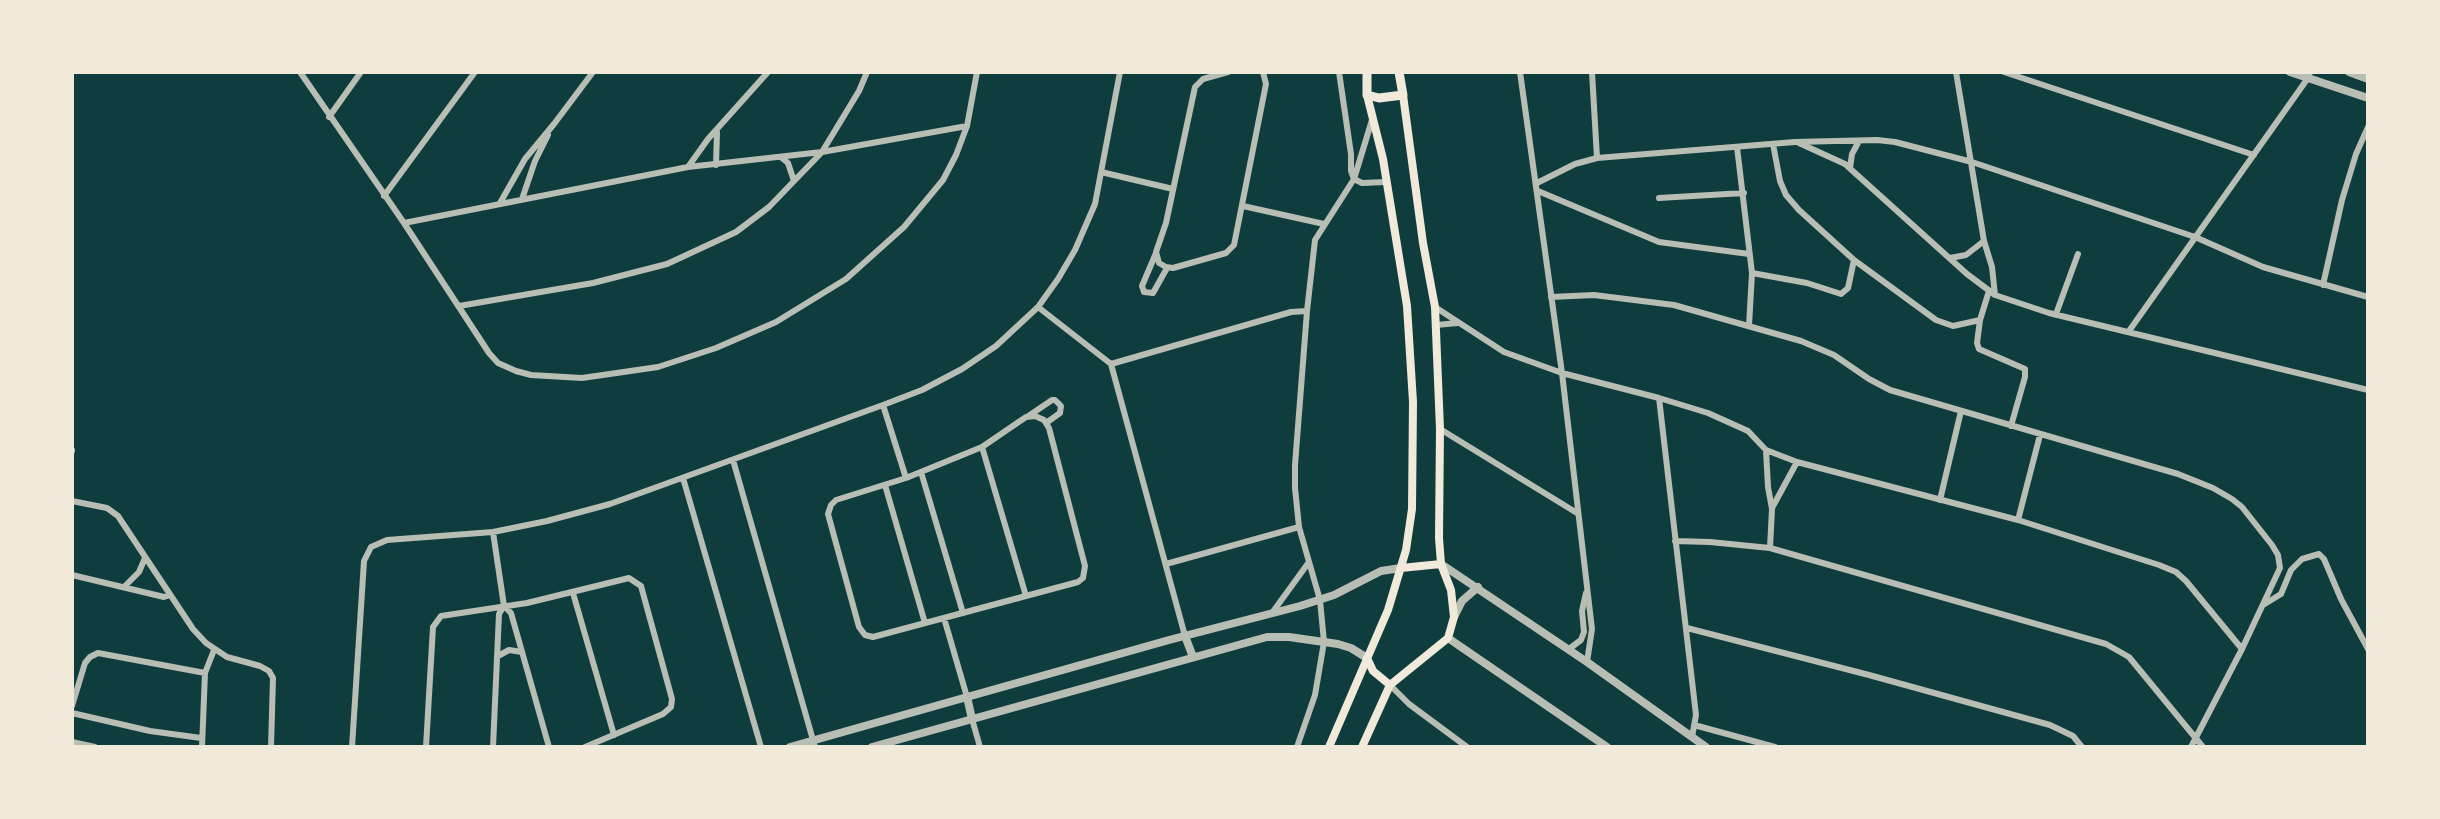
<!DOCTYPE html>
<html>
<head>
<meta charset="utf-8">
<style>
	body { margin:0 }
	#map { position:relative; width:2440px; height:819px; overflow:hidden; background:#0f3d3e; font-family:"Varela Round",sans-serif }
	canvas { display:block }
	.frame { position:absolute; inset:0; border:74px solid #f1e9da; pointer-events:none }
</style>
</head>
<body>
<div id="map">
<canvas width="2440" height="819"></canvas>
<div class="frame"></div>
</div>
<script>
const ctx = document.querySelector('canvas').getContext('2d');
ctx.lineJoin = 'round';
const poly = rows => new Path2D(rows.map(r => 'M' + r).join(''));
function trace(path, color, width, dash) { ctx.strokeStyle = color; ctx.lineWidth = width; ctx.lineCap = dash ? 'butt' : 'round'; ctx.setLineDash(dash || []); ctx.stroke(path); }
trace(poly([
	[300,72,404,223,489,353,498,363,516,371,531,375,582,378,658,367,716,348,776,322,846,279,904,227,943,180,956,155,967,126,977,72],
	[1228,72,1203,79,1195,87,1166,223,1156,252,1159,263,1166,267,1173,268,1226,253,1234,245,1266,84,1263,72],
	[1339,72,1351,154,1351,171,1354,179],
	[1520,72,1562,373,1592,629,1587,662],
	[1592,72,1597,158],
	[1956,72,1984,241,1992,267,1995,295],
	[2004,72,2254,155],
	[329,117,361,72],
	[1799,143,1845,164,1967,274,1995,295,2049,313,2368,390],
	[1773,144,1780,181,1786,195,1799,210,1854,260,1936,320,1953,326,1980,320,1989,291],
	[1737,147,1752,273,1749,326],
	[782,158,788,163,794,181],
	[716,165,717,132],
	[688,167,708,139,768,72],
	[1850,168,1852,154,1859,141],
	[1101,172,1173,189],
	[1354,179,1362,183,1386,182],
	[1537,183,1575,164,1597,158,1795,142,1877,140,1895,142,1972,162,2195,237,2263,267,2368,297],
	[1538,191,1659,242,1749,254],
	[384,196,475,72],
	[1659,198,1744,193],
	[522,199,535,161,548,135],
	[500,203,525,159,554,124,593,72],
	[1243,206,1324,224],
	[404,223,688,167,822,152,967,126],
	[1156,253,1142,286,1144,292,1153,293,1167,268],
	[1950,258,1966,255,1984,241],
	[1752,273,1807,283,1841,294,1848,288,1854,260],
	[2323,285,2342,200,2356,154,2368,127],
	[1551,297,1594,295,1674,305,1801,341,1834,355,1869,379,1890,390,2178,474,2213,488,2232,499,2242,507,2272,545,2278,555,2280,568,2242,649,2191,747],
	[459,306,593,283,667,264,736,232,769,207,822,152,859,91,867,72],
	[1038,307,1111,364,1185,636],
	[1435,307,1504,352,1562,373,1659,398,1708,413,1748,431,1766,450,1797,462,2018,520,2159,565,2176,572,2186,581,2242,649],
	[2056,314,2078,254],
	[1980,320,1977,343,1979,349,2025,369,2025,377,2011,426],
	[1436,325,1458,323],
	[2129,331,2308,78,2310,72],
	[1111,364,1291,312,1307,311],
	[1659,398,1696,715,1692,737],
	[883,405,906,478],
	[1035,416,1044,420,1049,428,1085,566,1083,578,1078,582,873,637,865,635,859,627,828,514,831,505,836,500,906,478,955,458,982,447,1026,417,1035,416],
	[1027,417,1052,400,1055,400,1061,406,1060,413,1046,423],
	[1440,429,1577,513],
	[982,447,1026,596],
	[1766,450,1768,487,1772,509,1770,548],
	[72,451,72,450],
	[733,460,815,747],
	[921,472,963,613],
	[683,478,761,747],
	[885,485,925,623],
	[1940,500,1961,411],
	[72,501,107,508,118,516,193,629,206,643,227,657,260,666,269,671,273,678,271,747],
	[1772,508,1797,462],
	[2018,520,2040,435],
	[493,532,504,606,511,613,549,747],
	[1675,541,1710,542,1770,548,2106,644,2129,657,2203,747],
	[1166,564,1299,527],
	[72,575,164,597,170,595],
	[124,587,139,572,145,558],
	[573,593,614,735],
	[2263,605,2281,594,2291,570,2302,559,2319,554,2324,559,2341,599,2368,649],
	[1272,613,1309,562],
	[944,618,967,697],
	[1687,628,1869,675,2050,725,2073,736,2082,747],
	[1569,649,1581,640,1584,632,1582,611,1586,593],
	[498,656,509,650,522,652],
	[1390,685,1409,704,1467,747],
	[72,706,85,663,90,657,98,653,205,673],
	[72,713,150,731,201,738],
	[972,719,980,747],
	[1694,725,1775,747],
	[72,742,95,747],
	[202,747,205,673,214,650],
	[352,747,364,561,371,547,387,540,493,532,547,521,610,504,883,405,922,390,962,369,996,346,1038,307,1058,279,1075,250,1095,204,1120,72],
	[426,747,433,627,441,616,527,603,629,578,641,586,672,699,671,707,663,714,585,747],
	[493,747,499,614,504,606],
	[1297,747,1315,695,1324,642,1320,600,1299,527,1295,488,1295,465,1307,311,1315,240,1354,179,1372,120]
]), '#b8beb3', 6);
trace(poly([
	[2290,72,2368,98],
	[2349,72,2368,79],
	[1441,564,1587,662,1706,747],
	[1454,617,1462,601,1478,587],
	[1185,636,1193,657],
	[1448,638,1607,747],
	[967,697,972,719],
	[790,747,1169,640,1300,606,1334,595,1381,571,1401,568],
	[872,747,1267,637,1289,637,1338,644,1351,648,1367,658]
]), '#b8beb3', 8);
trace(poly([
	[1401,568,1441,564],
	[1367,658,1373,671,1390,685],
	[1329,747,1388,610,1406,550,1412,509,1413,402,1407,306,1383,159,1367,95],
	[1362,747,1390,685,1448,638,1454,617,1451,590,1441,564,1439,538,1440,429,1435,307,1423,243,1403,95]
]), '#f1e9da', 8);
trace(poly([
	[1367,72,1367,95,1379,98,1403,95,1399,72]
]), '#f1e9da', 9);
</script>
</body>
</html>
